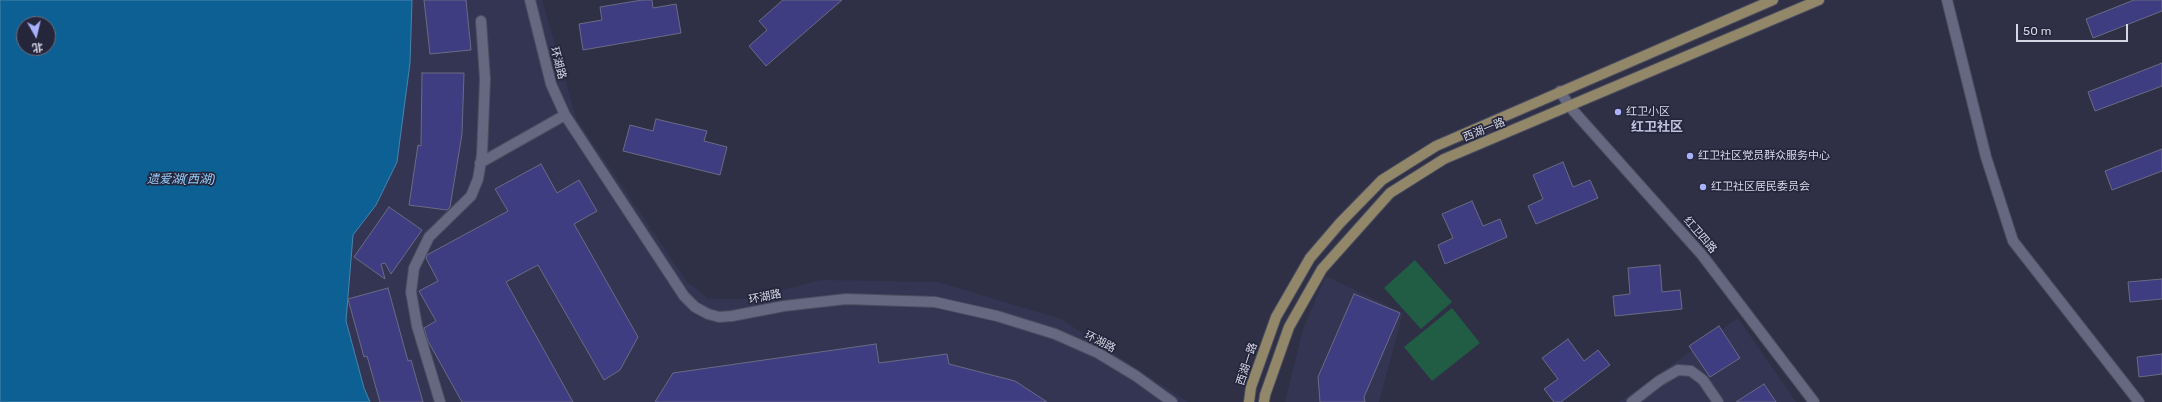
<!DOCTYPE html>
<html>
<head>
<meta charset="utf-8">
<style>
	body { margin:0 }
	#map { position:relative; width:2162px; height:402px; overflow:hidden; background:#2f3046; font-family:Rubik,"Noto Sans SC",sans-serif }
	canvas { display:block }
	.north { position:absolute; left:16px; top:16px; width:40px; height:40px; box-sizing:border-box; background:#25263b; border:1px solid #6c6d7f; border-radius:50%; rotate:172deg; font-size:11px; font-weight:700; line-height:16px; text-align:center; color:#d6d7e5 }
	.north::after { content:''; display:block; margin:auto; width:14px; height:18px; background:#a9b0fc; clip-path:polygon(50% 0,100% 100%,50% 72%,0 100%) }
	.scale { position:absolute; left:2016px; top:24px; width:112px; height:18px; box-sizing:border-box; border:2px solid #d6d7e5; border-top:0; padding-left:5px; font-size:12px; line-height:14px; white-space:nowrap; color:#d6d7e5; -webkit-text-stroke:3px #25263b; paint-order:stroke }
</style>
</head>
<body>
<div id="map">
<canvas width="2162" height="402"></canvas>
<div class="north">北</div>
<div class="scale">50 m</div>
</div>
<script>
const ctx = document.querySelector('canvas').getContext('2d');
ctx.lineJoin = 'round';
function paint(path, color) { ctx.fillStyle = color; ctx.fill(path, 'evenodd'); }
const poly = rows => new Path2D(rows.map(r => 'M' + r).join(''));
function trace(path, color, width, dash) { ctx.strokeStyle = color; ctx.lineWidth = width; ctx.lineCap = dash ? 'butt' : 'round'; ctx.setLineDash(dash || []); ctx.stroke(path); }
function label(font, color, halo, rows, align = 'center') {
  ctx.font = font + ' Rubik,"Noto Sans SC",sans-serif'; ctx.lineWidth = 3.5; ctx.setLineDash([]); ctx.textBaseline = 'middle'; ctx.strokeStyle = halo; ctx.fillStyle = color; for (const [text, x, y, turn = 0] of rows) {
    ctx.save(); ctx.translate(x, y); ctx.rotate((+turn || 0) * Math.PI / 180); ctx.textAlign = isNaN(turn) ? turn : align; if (halo) ctx.strokeText(text, 0, 0); ctx.fillText(text, 0, 0); ctx.restore();
  }
}
paint(poly([
	[412,0,542,0,576,118,687,282,709,299,750,299,820,280,938,282,1061,319,1188,402,370,402,364,388,346,321,353,235,376,205,397,162,410,63],
	[1326,276,1403,313,1379,402,1285,402,1304,326],
	[1738,318,1796,402,1619,402]
]), '#343552');
paint(poly([
	[1415,260,1452,302,1421,329,1384,288],
	[1452,308,1480,343,1432,381,1404,347]
]), '#205d44');
const water = poly([
	[0,0,412,0,410,63,397,162,376,205,353,235,346,321,364,388,370,402,0,402,0,0],
	[24,24,48,24,48,48,24,48,24,24]
]);
paint(water, '#0d6094');
trace(water, '#4984ac', 1);
const building = poly([
	[424,0,466,0,471,50,430,54,424,0],
	[642,0,652,0,653,8,676,4,681,33,583,50,579,24,602,20,600,7,642,0],
	[783,0,842,0,766,66,749,46,767,30,759,21,783,0],
	[2134,0,2162,0,2162,11,2093,38,2086,19,2134,0],
	[2162,63,2162,86,2095,111,2088,92,2162,63],
	[422,73,464,73,462,134,450,207,447,210,409,205,418,145,421,146,422,73],
	[656,119,707,131,704,141,727,147,720,175,623,151,630,125,653,131,656,119],
	[2162,149,2162,171,2112,190,2105,171,2162,149],
	[1563,162,1573,187,1590,180,1598,198,1536,224,1528,206,1543,199,1533,175,1563,162],
	[541,164,557,193,579,180,597,211,574,224,638,337,620,370,604,380,538,265,506,282,573,402,462,402,428,341,424,328,436,321,419,291,438,281,426,258,427,255,508,211,495,189,541,164],
	[1472,201,1483,226,1500,219,1507,237,1445,264,1438,245,1453,238,1442,214,1472,201],
	[389,207,422,230,391,274,385,263,381,264,385,279,354,257,389,207],
	[1660,265,1662,292,1680,290,1682,309,1615,316,1613,296,1630,294,1628,268,1660,265],
	[2162,279,2162,299,2130,302,2128,282,2162,279],
	[388,288,408,361,411,360,423,402,380,402,367,356,364,357,348,299,388,288],
	[1354,294,1400,313,1364,397,1365,402,1320,402,1318,377,1354,294],
	[1719,326,1740,358,1710,377,1689,346,1719,326],
	[1568,339,1584,361,1598,350,1610,365,1561,402,1554,402,1544,389,1558,379,1542,358,1568,339],
	[876,344,879,363,947,354,949,364,1015,381,1047,402,655,402,673,373,876,344],
	[2162,354,2162,374,2139,377,2137,357,2162,354],
	[1764,384,1776,402,1736,402,1764,384]
]);
paint(building, '#3f3d81');
trace(building, '#696b84', 1);
const minor = poly([
	[530,0,551,84,565,115,684,296,695,307,708,314,719,317,732,316,784,306,846,299,935,302,997,316,1055,334,1098,353,1136,376,1172,402],
	[1947,0,1986,157,2013,241,2139,402],
	[1560,91,1570,107,1702,255,1814,402],
	[480,163,565,115],
	[440,402,417,326,411,292,414,268,429,237,471,196,478,179,482,155,485,79,481,21],
	[1632,402,1659,381,1678,370,1691,371,1703,380,1718,402]
]);
const major = poly([
	[1249,402,1251,387,1276,317,1310,258,1340,223,1382,180,1436,146,1773,0],
	[1264,402,1265,395,1289,327,1322,269,1390,193,1444,159,1819,0]
]);
trace(minor, '#4c4d60', 12);
trace(major, '#4c4d60', 12);
trace(minor, '#666780', 10);
trace(major, '#928869', 10);
for (const [x, y, r, color] of [
	[1618,112,4,"#a9b0fc"],
	[1690,156,4,"#a9b0fc"],
	[1703,187,4,"#a9b0fc"]
]) { const dot = new Path2D(); dot.arc(x, y, r, 0, 2 * Math.PI); ctx.fillStyle = color; ctx.fill(dot); trace(dot, '#25263b', 1.5); }
label('11px', '#d6d7e5', '#25263b', [
	["环湖路",558,63,75],
	["西湖一路",1484,130,-22],
	["红卫四路",1700,235,49],
	["环湖路",765,297,-11],
	["环湖路",1100,342,27],
	["西湖一路",1247,364,-72]
]);
label('11px', '#d6d7e5', '#25263b', [
	["红卫小区",1626,112],
	["红卫社区党员群众服务中心",1698,156],
	["红卫社区居民委员会",1711,187]
], 'left');
label('italic 12px', '#99cffc', '#25263b', [
	["遗爱湖(西湖)",181,180]
]);
label('bold 13px', '#c0c2df', '#25263b', [
	["红卫社区",1657,127]
]);
</script>
</body>
</html>
